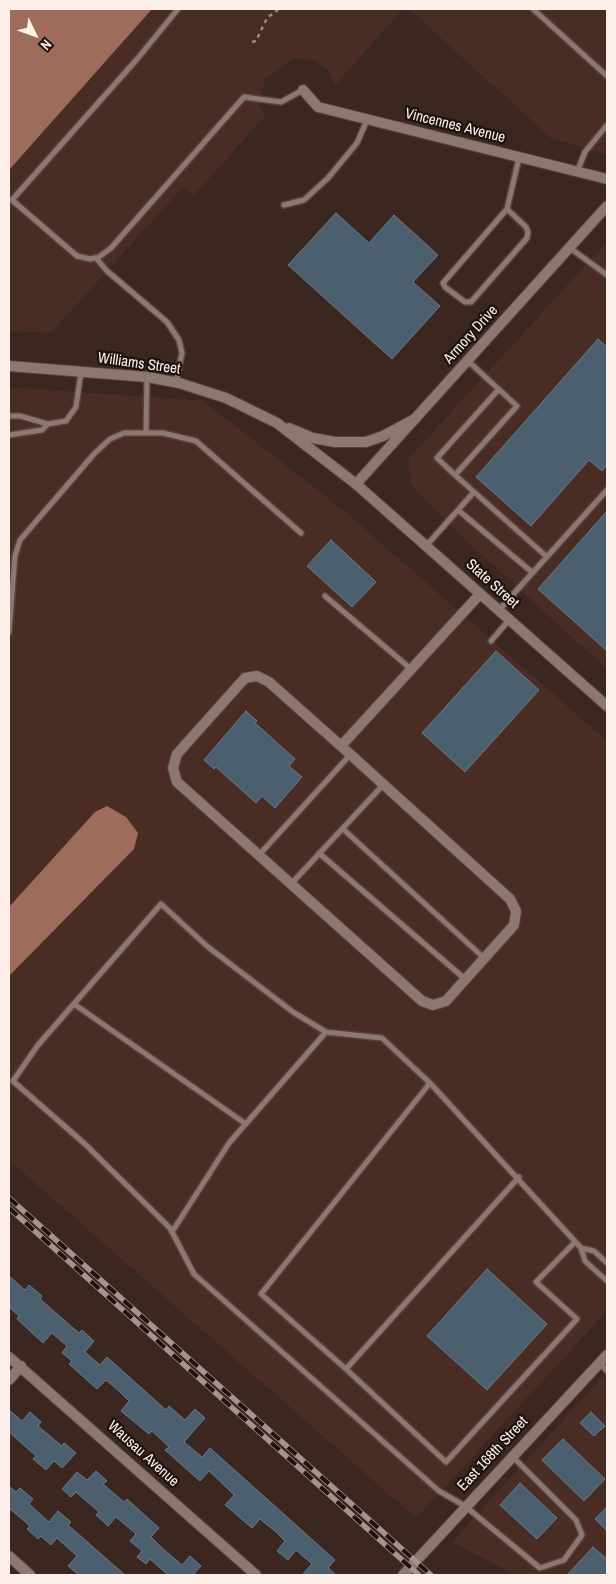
<!DOCTYPE html>
<html>
<head>
<meta charset="utf-8">
<style>
	body { margin:0 }
	#map { position:relative; width:616px; height:1584px; overflow:hidden; background:#3c2720; font-family:"Archivo Narrow",sans-serif }
	canvas { display:block }
	.frame { position:absolute; inset:0; border:10px solid #feefeb; pointer-events:none }
	.north { position:absolute; left:10px; top:10px; width:50px; height:50px; -webkit-text-stroke:4px #1c1310; paint-order:stroke; rotate:132deg; font-size:14px; font-weight:700; line-height:20px; text-align:center; color:#feefeb }
	.north::after { content:''; display:block; margin:auto; width:18px; height:22px; background:#feefeb; clip-path:polygon(50% 0,100% 100%,50% 72%,0 100%) }
</style>
</head>
<body>
<div id="map">
<canvas width="616" height="1584"></canvas>
<div class="frame"></div>
<div class="north">N</div>
</div>
<script>
const ctx = document.querySelector('canvas').getContext('2d');
ctx.lineJoin = 'round';
function paint(path, color) { ctx.fillStyle = color; ctx.fill(path, 'evenodd'); }
const poly = rows => new Path2D(rows.map(r => 'M' + r).join(''));
function trace(path, color, width, dash) { ctx.strokeStyle = color; ctx.lineWidth = width; ctx.lineCap = dash ? 'butt' : 'round'; ctx.setLineDash(dash || []); ctx.stroke(path); }
function label(font, color, halo, rows, align = 'center') {
  ctx.font = font + ' "Archivo Narrow",sans-serif'; ctx.lineWidth = 4.5; ctx.setLineDash([]); ctx.textBaseline = 'middle'; ctx.strokeStyle = halo; ctx.fillStyle = color; for (const [text, x, y, turn = 0] of rows) {
    ctx.save(); ctx.translate(x, y); ctx.rotate((+turn || 0) * Math.PI / 180); ctx.textAlign = isNaN(turn) ? turn : align; if (halo) ctx.strokeText(text, 0, 0); ctx.fillText(text, 0, 0); ctx.restore();
  }
}
paint(poly([
	[9,9,403,9,335,85,328,70,316,61,302,58,291,60,265,79,259,107,266,115,194,195,183,187,51,333,9,331],
	[409,9,607,9,607,153,603,154,551,138],
	[607,242,607,669,461,536,410,483,409,458],
	[9,387,203,401,343,510,607,741,607,1311,416,1518,9,1160],
	[607,1372,607,1575,516,1575,452,1542]
]), '#492d24');
paint(poly([
	[9,9,152,9,9,170],
	[107,806,126,817,138,833,134,849,9,976,9,907,95,812]
]), '#9d6c5b');
const building = poly([
	[336,213,369,243,394,215,438,255,413,282,440,306,392,359,288,265,336,213],
	[598,339,607,347,607,464,602,471,589,460,531,526,476,477,598,339],
	[607,511,607,651,538,589,607,511],
	[331,540,376,582,352,607,307,566,331,540],
	[496,651,539,690,465,772,422,733,496,651],
	[246,711,257,721,255,723,295,759,289,766,302,777,275,808,262,796,256,803,216,767,214,769,204,760,246,711],
	[487,1269,547,1324,487,1390,427,1336,487,1269],
	[9,1276,25,1290,29,1285,42,1296,40,1299,79,1333,82,1330,94,1341,85,1352,100,1365,107,1357,166,1410,169,1406,185,1420,195,1409,205,1418,184,1442,202,1457,210,1448,335,1560,328,1568,336,1575,302,1575,312,1564,296,1550,288,1560,277,1551,285,1541,276,1532,260,1519,252,1528,225,1505,234,1495,225,1486,209,1471,200,1481,165,1450,169,1447,152,1431,149,1434,121,1411,129,1401,120,1392,106,1380,97,1389,69,1364,72,1361,62,1353,67,1346,52,1333,43,1343,17,1319,19,1316,9,1307,9,1276],
	[9,1410,22,1421,30,1412,41,1422,38,1426,62,1446,64,1443,76,1453,62,1468,54,1461,46,1470,33,1459,36,1456,9,1432,9,1410],
	[591,1412,605,1426,594,1436,580,1423,591,1412],
	[563,1439,605,1479,584,1501,542,1460,563,1439],
	[96,1471,107,1481,103,1484,124,1502,127,1499,159,1528,151,1537,161,1547,182,1565,190,1556,201,1566,193,1575,168,1575,150,1559,146,1564,137,1557,142,1551,130,1541,136,1534,116,1517,108,1526,96,1515,99,1512,76,1492,71,1497,62,1489,77,1472,87,1480,96,1471],
	[520,1483,557,1518,537,1539,500,1505,520,1483],
	[9,1486,16,1492,20,1488,33,1499,29,1504,49,1522,58,1511,71,1522,68,1525,125,1575,79,1575,68,1566,77,1556,57,1538,51,1545,41,1536,38,1539,27,1529,30,1526,9,1508,9,1486],
	[607,1507,607,1531,595,1519,607,1507],
	[593,1547,607,1559,607,1575,567,1575,593,1547]
]);
paint(building, '#4b5f6e');
trace(building, '#667b8a', 1);
const service = poly([
	[178,9,138,58,12,200,77,256,90,259,99,257,111,248,244,97,281,102,303,90],
	[533,9,607,76],
	[577,172,585,152,607,125],
	[284,205,304,200,328,178,357,143,367,120],
	[507,209,443,283,445,287,465,302,471,302,527,238,528,232,526,227,507,209,519,158],
	[570,248,607,275],
	[96,258,107,271,167,322,179,340,182,353,176,382],
	[468,361,517,406,455,475,547,557],
	[9,416,20,416,48,424,66,421,76,407,81,372],
	[146,432,147,377],
	[9,435,42,430,48,424],
	[455,475,437,458,499,389],
	[458,510,533,573],
	[426,546,474,492],
	[325,596,411,669],
	[499,610,607,490],
	[9,632,15,556,20,540,94,454,110,439,124,433,163,433,196,441,301,533],
	[491,641,509,620],
	[343,829,484,958],
	[319,853,465,979],
	[259,855,350,755],
	[291,884,383,785],
	[74,1004,246,1124],
	[519,1177,346,1369,446,1462,577,1319,536,1282,575,1242],
	[172,1232,229,1143,326,1032],
	[607,1263,594,1251,581,1248,585,1261,607,1281],
	[600,1363,607,1371],
	[346,1369,261,1294,430,1083],
	[512,1456,576,1520,582,1535,564,1560,540,1568,465,1506,439,1491,194,1274,170,1228,85,1144,13,1081,38,1045,161,904,208,947,293,1012,326,1032,382,1038,430,1083,581,1248]
]);
const minor = poly([
	[303,90,318,107,607,179],
	[356,484,607,206],
	[341,746,510,899,516,911,514,925,446,1001,433,1005,422,1001,177,782,173,768,177,754,245,678,257,676,269,682,341,746,480,594],
	[9,1357,256,1575],
	[9,1380,21,1366],
	[9,1556,30,1575],
	[403,1575,607,1355]
]);
const tertiary = poly([
	[9,366,147,377,179,383,226,398,277,423,356,484,607,706],
	[289,428,313,438,335,442,366,442,383,436,415,419]
]);
trace(service, '#57433c', 8);
trace(minor, '#57433c', 12);
trace(tertiary, '#57433c', 12);
trace(poly([
	[252,42,256,41,267,18,279,9]
]), '#9b8983', 2.5, [4, 4]);
trace(service, '#8e7770', 5);
trace(minor, '#8e7770', 10);
trace(tertiary, '#8e7770', 10);
const rail = poly([
	[9,1198,431,1575],
	[9,1208,419,1575]
]);
trace(rail, '#a5938d', 5.5);
trace(rail, '#1c1310', 4, [11]);
label('15px', '#feefeb', '#1c1310', [
	["Vincennes Avenue",455,126,14],
	["Armory Drive",471,335,-48],
	["Williams Street",139,364,8],
	["State Street",492,584,42],
	["Wausau Avenue",143,1454,42],
	["East 168th Street",493,1454,-47]
]);
</script>
</body>
</html>
